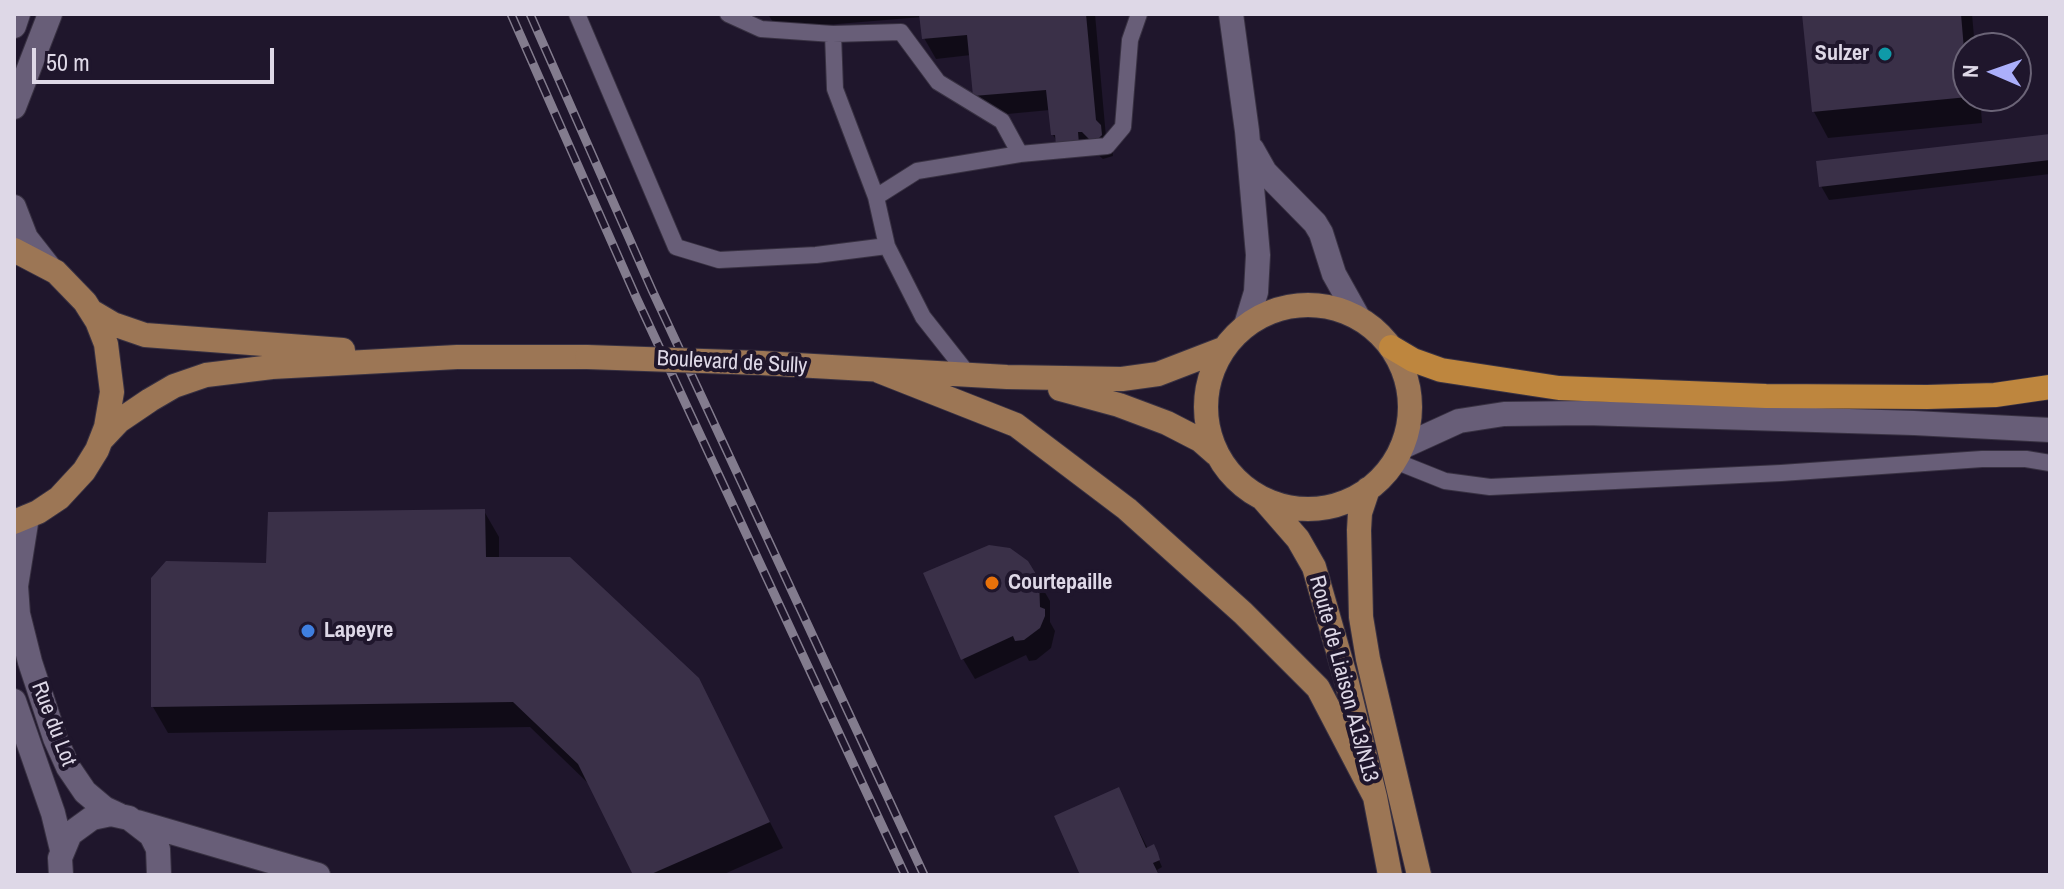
<!DOCTYPE html>
<html>
<head>
<meta charset="utf-8">
<style>
	body { margin:0 }
	#map { position:relative; width:2064px; height:889px; overflow:hidden; background:#1f162c; font-family:"Archivo Narrow",sans-serif }
	canvas { display:block }
	.frame { position:absolute; inset:0; border:16px solid #ded8e7; pointer-events:none }
	.north { position:absolute; left:1952px; top:32px; width:80px; height:80px; box-sizing:border-box; background:#1f162c; border:2px solid #6b6477; border-radius:50%; rotate:272deg; font-size:22px; font-weight:700; line-height:32px; text-align:center; color:#ded8e7 }
	.north::after { content:''; display:block; margin:auto; width:28px; height:36px; background:#abaffb; clip-path:polygon(50% 0,100% 100%,50% 72%,0 100%) }
	.scale { position:absolute; left:32px; top:48px; width:242px; height:36px; box-sizing:border-box; border:4px solid #ded8e7; border-top:0; padding-left:10px; font-size:24px; line-height:28px; white-space:nowrap; color:#ded8e7; -webkit-text-stroke:6px #1f162c; paint-order:stroke }
</style>
</head>
<body>
<div id="map">
<canvas width="2064" height="889"></canvas>
<div class="frame"></div>
<div class="north">N</div>
<div class="scale">50 m</div>
</div>
<script>
const ctx = document.querySelector('canvas').getContext('2d');
ctx.lineJoin = 'round';
function paint(path, color) { ctx.fillStyle = color; ctx.fill(path, 'evenodd'); }
const poly = rows => new Path2D(rows.map(r => 'M' + r).join(''));
function trace(path, color, width, dash) { ctx.strokeStyle = color; ctx.lineWidth = width; ctx.lineCap = dash ? 'butt' : 'round'; ctx.setLineDash(dash || []); ctx.stroke(path); }
function label(font, color, halo, rows, align = 'center') {
  ctx.font = font + ' "Archivo Narrow",sans-serif'; ctx.lineWidth = 8; ctx.setLineDash([]); ctx.textBaseline = 'middle'; ctx.strokeStyle = halo; ctx.fillStyle = color; for (const [text, x, y, turn = 0] of rows) {
    ctx.save(); ctx.translate(x, y); ctx.rotate((+turn || 0) * Math.PI / 180); ctx.textAlign = isNaN(turn) ? turn : align; if (halo) ctx.strokeText(text, 0, 0); ctx.fillText(text, 0, 0); ctx.restore();
  }
}
paint(poly([
	[768,14,1095,14,1106,137,1112,148,1113,156,1103,159,1095,152,1058,143,1053,135,1050,110,986,116,974,96,971,55,936,59,924,38,922,17,777,29],
	[1804,14,1972,14,1975,48,1968,48,1968,96,1980,96,1982,123,1828,138,1814,112],
	[2050,136,2050,174,1829,200,1821,186],
	[484,511,499,537,499,559,698,679,783,848,722,875,635,875,591,786,530,727,168,733,153,707,268,565],
	[1027,562,1050,601,1050,622,1055,631,1051,648,1036,660,1029,661,1026,655,975,679,963,659],
	[1118,790,1148,849,1156,853,1162,867,1157,870,1159,875,1082,875]
]), '#0007');
paint(poly([
	[919,14,1086,14,1096,120,1101,125,1102,135,1098,139,1089,139,1082,132,1078,132,1079,144,1056,145,1055,135,1051,135,1046,90,973,96,967,35,922,39],
	[1802,14,1961,14,1968,97,1812,112],
	[2050,134,2050,160,1819,187,1816,161],
	[485,509,486,557,570,557,699,678,770,822,649,875,633,875,578,764,513,702,151,707,151,578,166,561,266,563,268,512],
	[989,545,1010,548,1028,561,1039,579,1040,607,1045,609,1045,616,1040,628,1024,640,1015,641,1013,636,961,660,923,573],
	[1119,787,1146,848,1154,844,1158,853,1160,860,1153,863,1159,875,1080,875,1054,816]
]), '#3a3048');
const lane = poly([
	[577,14,676,247,719,260,816,255,887,246],
	[728,14,761,29,833,34,901,32,938,82,1002,121,1020,154,1107,146,1123,127,1130,40,1139,14],
	[833,34,835,89,876,197,887,246,923,317,968,374],
	[876,197,917,171,1020,154],
	[1395,461,1445,481,1490,487,1781,473,1982,459,2026,459,2050,463]
]);
const street = poly([
	[1402,447,1459,421,1504,414,1586,413,1914,423,2050,430],
	[27,517,16,586,18,614,30,662,55,738,68,767,85,792,104,808,119,815],
	[14,701,53,813,62,850],
	[137,822,318,875],
	[61,875,60,858,70,834,92,818,111,814,129,818,151,835,158,849,159,875]
]);
const secondary = poly([
	[1231,14,1247,131,1258,255,1256,292,1246,325],
	[14,26,18,14],
	[14,107,50,14],
	[1252,149,1265,172,1315,223,1321,233,1334,274,1358,317],
	[14,207,26,238,48,266]
]);
const primary = poly([
	[14,250,56,272,85,302,97,321,106,344,112,392,106,427,97,450,84,471,59,498,38,512,14,522],
	'1206 407a102 102 0 1 1 204 0a102 102 0 1 1-204 0Z',
	[91,311,113,324,145,335,343,350],
	[761,363,1007,377,1122,379,1158,374,1223,349],
	[879,371,1016,425,1127,509,1243,613,1318,688,1375,797],
	[1060,389,1119,405,1167,423,1200,440,1216,454],
	[102,439,119,421,150,400,174,386,206,375,272,367,457,357,587,357],
	[1368,489,1360,513,1359,530,1361,617,1368,659,1419,875],
	[1264,500,1298,539,1314,567,1346,679,1375,797,1390,875]
]);
const highway = poly([
	[1391,347,1413,360,1441,370,1559,388,1766,396,1927,397,1995,395,2050,387]
]);
trace(lane, '#383142', 18);
trace(street, '#383142', 26);
trace(secondary, '#383142', 26);
trace(primary, '#383142', 26);
trace(highway, '#383142', 26);
trace(lane, '#685e78', 16);
trace(street, '#685e78', 24);
trace(secondary, '#685e78', 24);
trace(primary, '#9c7655', 24);
trace(highway, '#be863e', 24);
const rail = poly([
	[511,14,636,297,905,875],
	[530,14,652,290,924,875]
]);
trace(rail, '#837c8e', 9);
trace(rail, '#1f162c', 6, [18]);
const primaryBridge = poly([
	[587,357,761,363]
]);
trace(primaryBridge, '#383142', 26, []);
trace(primaryBridge, '#9c7655', 24);
for (const [x, y, r, color] of [
	[1885,54,8,"#0f9aa8"],
	[992,583,8,"#e8710a"],
	[308,631,8,"#3f7fe0"]
]) { const dot = new Path2D(); dot.arc(x, y, r, 0, 2 * Math.PI); ctx.fillStyle = color; ctx.fill(dot); trace(dot, '#1f162c', 3); }
label('bold 22px', '#ded8e7', '#1f162c', [
	["Sulzer",1869,54,"right"],
	["Courtepaille",1008,583],
	["Lapeyre",324,631]
], 'left');
label('22px', '#ded8e7', '#1f162c', [
	["Boulevard de Sully",732,363,3],
	["Route de Liaison A13/N13",1343,679,75],
	["Rue du Lot",53,724,69]
]);
</script>
</body>
</html>
